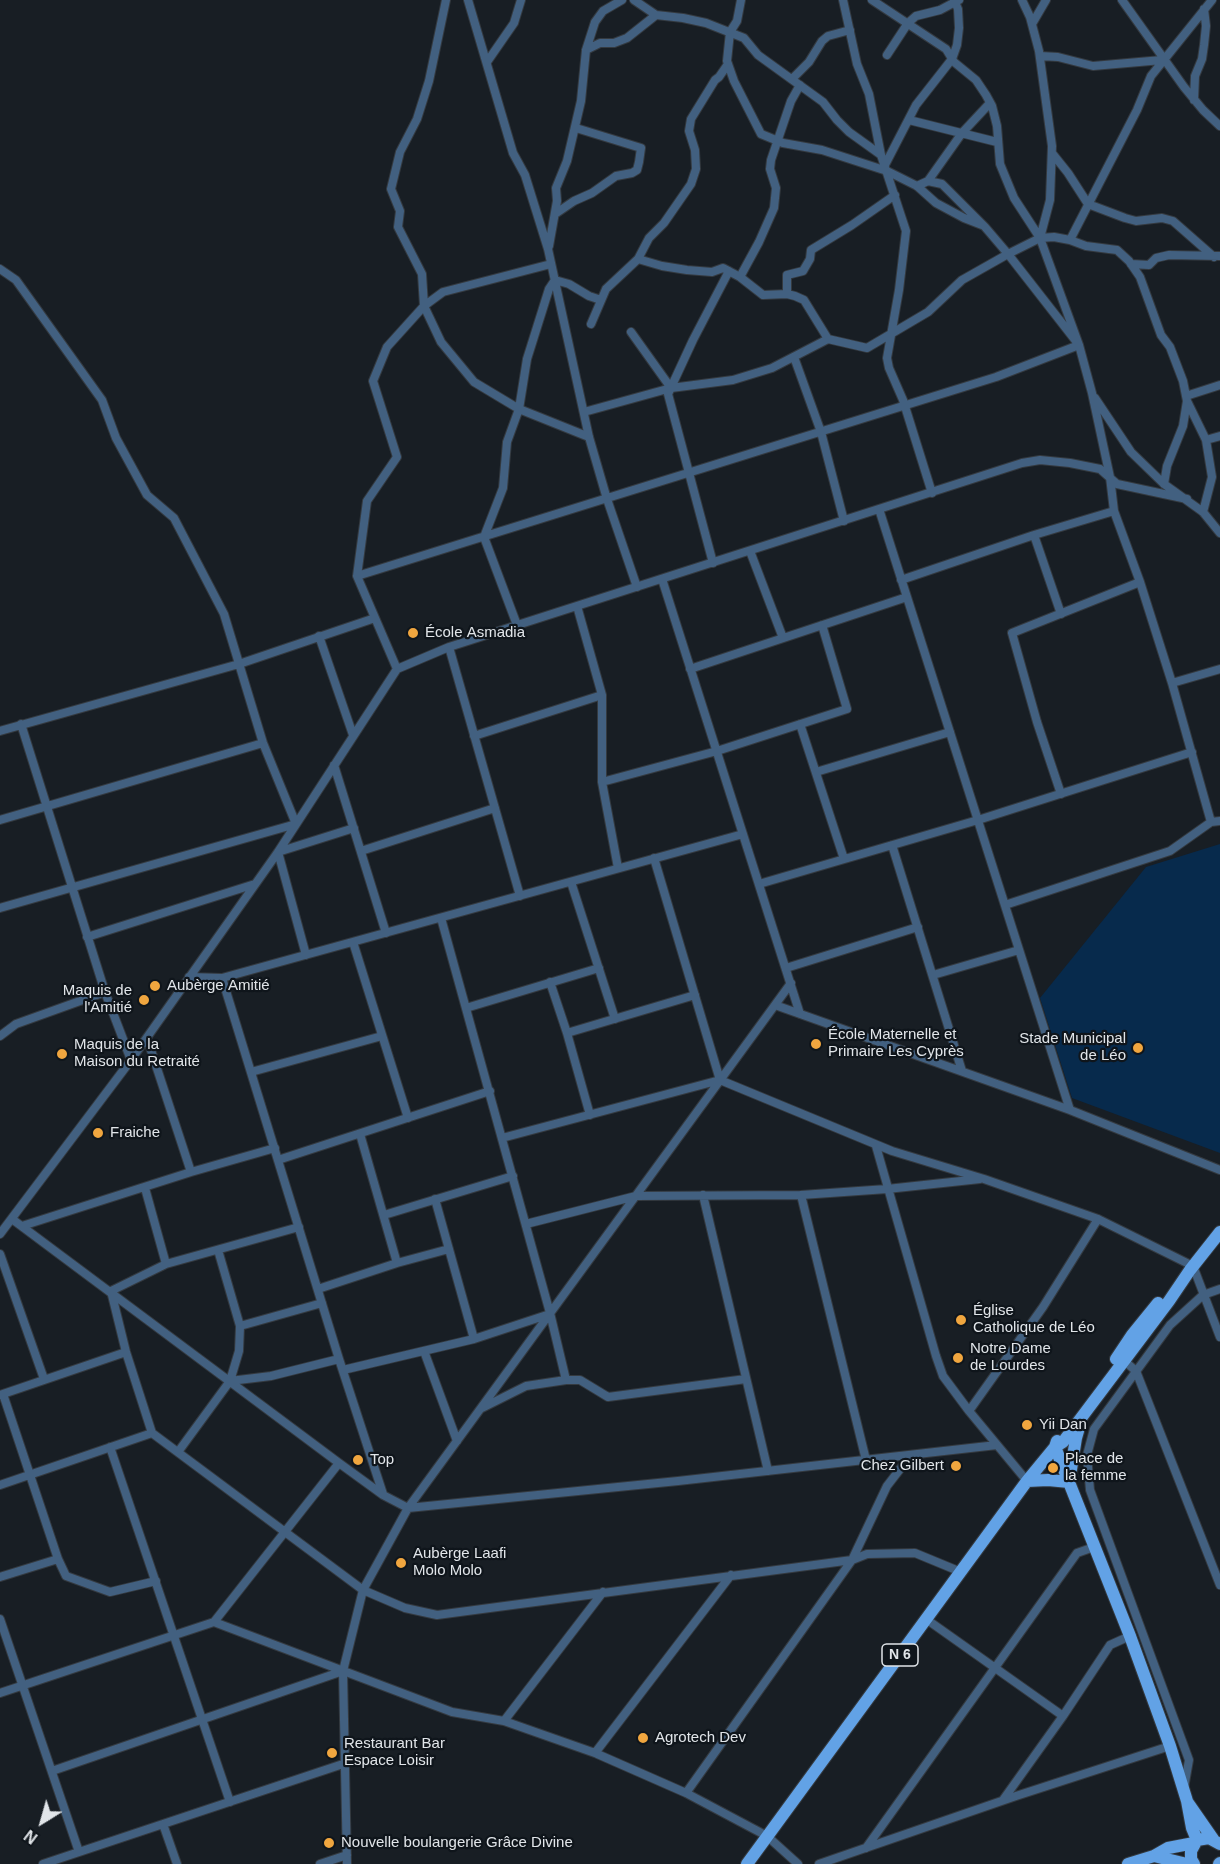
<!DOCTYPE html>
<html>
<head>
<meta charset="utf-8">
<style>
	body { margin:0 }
	#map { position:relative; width:1220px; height:1864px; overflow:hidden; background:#181e24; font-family:Arial,sans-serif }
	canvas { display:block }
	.north { position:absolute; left:12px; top:1792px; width:60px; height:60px; -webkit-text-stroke:4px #0f151b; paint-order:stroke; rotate:217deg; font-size:16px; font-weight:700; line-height:24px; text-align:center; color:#e1e5e9 }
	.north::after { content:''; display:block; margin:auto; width:21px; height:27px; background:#e1e5e9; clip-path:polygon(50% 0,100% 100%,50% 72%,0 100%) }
</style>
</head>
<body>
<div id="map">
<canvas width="1220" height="1864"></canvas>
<div class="north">N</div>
</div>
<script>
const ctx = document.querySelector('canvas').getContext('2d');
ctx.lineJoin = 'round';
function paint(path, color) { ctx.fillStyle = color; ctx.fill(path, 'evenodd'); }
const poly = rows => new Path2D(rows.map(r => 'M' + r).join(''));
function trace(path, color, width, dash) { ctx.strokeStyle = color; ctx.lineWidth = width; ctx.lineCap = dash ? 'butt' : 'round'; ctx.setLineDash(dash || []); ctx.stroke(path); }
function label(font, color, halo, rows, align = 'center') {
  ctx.font = font + ' Arial,sans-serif'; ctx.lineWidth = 4.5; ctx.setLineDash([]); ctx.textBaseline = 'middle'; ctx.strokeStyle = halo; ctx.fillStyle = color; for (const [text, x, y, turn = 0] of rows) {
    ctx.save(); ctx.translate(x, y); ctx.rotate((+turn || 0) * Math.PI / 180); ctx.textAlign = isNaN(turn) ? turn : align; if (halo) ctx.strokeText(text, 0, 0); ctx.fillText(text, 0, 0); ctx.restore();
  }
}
paint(poly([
	[1220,844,1220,1153,1072,1098,1040,998,1146,867]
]), '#072a4c');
const street = poly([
	[446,0,429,81,417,119,400,152,391,189,400,211,398,227,422,274,424,306,441,342,474,382,519,409,589,437],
	[468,0,513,153,525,175,548,249,589,437,607,499,637,587],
	[634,0,656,15,683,18,706,23,744,38,758,55,823,102,837,120,849,132,881,155],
	[741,0,737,21,730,32,727,61,734,81,761,134,783,143,822,150,887,171,917,186,936,203,964,218,982,225],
	[843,0,857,64,869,94,881,155,906,231,899,290,887,358,889,368,903,400,932,493],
	[872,0,946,49,954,62,976,80,986,95,992,106,997,126,1000,164,1014,198,1040,238],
	[1022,0,1030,17,1039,51,1052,146,1050,200,1040,238,1079,345,1092,393,1110,477,1114,511,1140,582,1172,683,1211,822],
	[1122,0,1184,87,1203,110,1220,126],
	[1032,24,1046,0],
	[586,50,600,43,614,43,627,38,656,15],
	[887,55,908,23,916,16,940,10,959,0],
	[1040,56,1058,57,1093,66,1162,60],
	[487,62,514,23,521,0],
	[792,79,809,62,822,41,828,36,850,30],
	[1194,100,1195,76,1202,59,1204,45,1206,26,1204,9],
	[909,120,997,142],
	[1052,153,1068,173,1088,204,1125,218,1136,221,1162,218,1173,221,1214,257],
	[885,165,916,105,952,59,957,45,959,28,958,9,954,0],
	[928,181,962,133,990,103],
	[555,214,574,201,592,193,616,176,632,173,637,170,639,162,641,148,576,128],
	[1070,240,1086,246,1117,250,1129,261,1140,277,1161,335,1170,347,1183,381,1187,401,1183,426,1167,466,1164,484],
	[549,246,557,201,556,188,567,161,581,101,586,50,595,22,603,11,622,0],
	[638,259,662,266,687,270,712,272,723,268,740,277,763,295,787,294,795,296,804,300,828,339],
	[1131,264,1149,265,1156,258,1169,255,1220,256],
	[0,269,16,280,102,400,116,438,147,495,174,518,224,614,263,743,296,824,0,908],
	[740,277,759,242,774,208,776,188,770,169,771,160,791,101,800,85],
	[787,294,787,275,803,271,810,259,811,250,852,225,895,195],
	[591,324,606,289,638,259,649,238,664,223,691,184,696,169,695,150,689,131,691,119,715,80,719,77,728,64],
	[631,332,671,388],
	[794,357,821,432,844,521],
	[1186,396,1220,385],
	[1095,398,1131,452,1164,484,1203,512,1220,533],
	[1187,401,1206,440,1212,477,1203,512],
	[584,412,671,388,733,380,772,368,828,339,867,348,928,312,962,280,1008,254,1040,238,1054,237,1070,240,1137,110,1151,76,1212,0],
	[1206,440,1220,436],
	[879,509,1070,1110],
	[1034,535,1061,614],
	[750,551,783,638],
	[713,563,668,394,693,340,729,271],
	[357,576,996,377,1079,345,1008,254,985,227,942,184,928,181,917,186],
	[662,579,800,1014],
	[901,580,1034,535,1114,511],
	[577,606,602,695,602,782,618,868],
	[517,625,484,537,503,488,507,442,519,409,527,359,549,289,555,280,569,284,589,296,601,300],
	[319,636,353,735],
	[449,647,520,896],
	[397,669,357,576,367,501,397,457,373,381,387,347,424,306,443,292,551,264],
	[690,669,907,597],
	[1172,683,1220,669],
	[21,724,105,992,131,1060],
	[800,724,844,859],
	[0,731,239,664,375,618],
	[474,736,602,695],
	[334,765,386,933],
	[816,772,950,732],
	[602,782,717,751,847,709,822,625],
	[1061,794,1037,722,1012,633,1140,582],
	[0,820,263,743],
	[892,845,962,1071],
	[361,851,495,808],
	[654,858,720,1080],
	[571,882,615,1019],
	[759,884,978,820,1192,752],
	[1005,905,1170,851,1211,822,1220,821],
	[441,918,550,1313,566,1380],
	[87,937,255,884],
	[353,942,408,1118],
	[306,955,278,852,354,828],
	[786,968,918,927],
	[933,975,1019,950],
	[189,977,222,978,743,834],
	[222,978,339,1359,383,1494],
	[550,982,567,1033,590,1115],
	[775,1005,1070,1110,1220,1170],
	[466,1008,599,968],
	[567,1033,695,995],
	[0,1036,16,1024,105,992],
	[147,1038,191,1172],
	[251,1072,382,1036],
	[360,1134,397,1263],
	[502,1138,720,1080,892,1151,984,1179,1098,1219,1193,1266,1220,1337],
	[876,1146,936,1356,943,1376,969,1411,1027,1481],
	[278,1160,490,1091],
	[145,1188,166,1264],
	[703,1195,768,1471],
	[801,1195,866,1460],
	[435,1199,474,1339],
	[384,1215,513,1176],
	[12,1219,339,1463,383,1495,408,1508,678,1481,997,1445],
	[526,1224,636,1196,801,1195,887,1189,980,1179],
	[22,1226,191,1172,275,1148],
	[299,1227,166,1264,111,1291,126,1352,152,1433,363,1590,405,1608,437,1615,852,1560,867,1554,915,1553,961,1572],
	[0,1234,131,1060,278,852,397,669,449,647,1022,463,1040,460,1070,463,1100,469,1117,484,1187,499],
	[0,1254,44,1379],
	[318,1289,397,1263,449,1249],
	[240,1326,322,1303],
	[424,1351,457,1441],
	[1121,1358,1136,1371,1220,1585],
	[343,1370,474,1339,550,1314],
	[230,1381,271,1376,339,1359],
	[3,1394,58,1559,66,1576,110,1592,156,1581],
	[0,1395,126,1352],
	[482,1408,526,1386,566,1380,580,1380,608,1397,746,1379],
	[969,1411,1043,1307,1098,1219],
	[110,1447,230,1802],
	[178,1452,230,1381,239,1351,240,1326,218,1250],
	[0,1485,152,1433],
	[0,1577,58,1559],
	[0,1619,79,1852],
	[926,1619,1063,1716],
	[214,1622,452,1712,504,1721,595,1753,686,1793,767,1836,798,1864],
	[0,1693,214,1622,339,1463],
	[504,1721,603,1592],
	[595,1753,731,1575],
	[52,1771,343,1671],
	[1184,1788,1189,1760,1090,1490,1087,1455,1094,1429,1170,1325,1203,1295,1220,1289],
	[686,1793,852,1560,887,1486,911,1455],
	[1003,1800,1063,1716,1110,1645,1130,1636],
	[163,1824,177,1864],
	[866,1848,1077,1553,1094,1547],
	[43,1864,346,1763],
	[320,1864,347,1855],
	[347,1864,343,1671,363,1590,408,1508,791,983],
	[819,1864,1016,1796,1170,1746]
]);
const primary = poly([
	[1116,1359,1132,1335,1158,1303],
	[1057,1441,1055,1447,1130,1636,1170,1746,1187,1801,1192,1828,1197,1840],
	[1027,1481,1048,1480,1069,1482,1076,1438,1080,1424],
	[1188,1803,1213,1839],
	[1154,1856,1187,1864],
	[747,1864,1027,1481,1055,1447,1063,1442,1169,1301,1190,1270,1220,1232],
	[1128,1864,1154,1856,1168,1848,1194,1843],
	[1194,1864,1191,1859,1191,1851,1197,1840,1209,1838,1220,1844],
	[1219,1864,1220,1863]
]);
trace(street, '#343a40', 10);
trace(primary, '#343a40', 14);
trace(street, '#426080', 8);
trace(primary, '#62a2e6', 12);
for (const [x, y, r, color] of [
	[413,633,6,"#f0a63f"],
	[155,986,6,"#f0a63f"],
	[144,1000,6,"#f0a63f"],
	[816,1044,6,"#f0a63f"],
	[1138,1048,6,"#f0a63f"],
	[62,1054,6,"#f0a63f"],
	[98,1133,6,"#f0a63f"],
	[961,1320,6,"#f0a63f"],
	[958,1358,6,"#f0a63f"],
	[1027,1425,6,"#f0a63f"],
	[358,1460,6,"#f0a63f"],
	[956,1466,6,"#f0a63f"],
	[1053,1468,6,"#f0a63f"],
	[401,1563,6,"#f0a63f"],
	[643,1738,6,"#f0a63f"],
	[332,1753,6,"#f0a63f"],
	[329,1843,6,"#f0a63f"]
]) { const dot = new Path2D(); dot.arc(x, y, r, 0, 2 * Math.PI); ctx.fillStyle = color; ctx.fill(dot); trace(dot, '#0f151b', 2); }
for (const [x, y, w] of [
	[900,1655,36]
]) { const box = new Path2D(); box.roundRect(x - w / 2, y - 11, w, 22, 4.5); ctx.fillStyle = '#0f151b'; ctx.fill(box); trace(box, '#e1e5e9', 1.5); }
label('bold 14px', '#e1e5e9', null, [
	["N 6",900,1655]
]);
label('15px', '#e1e5e9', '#0f151b', [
	["École Asmadia",425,633],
	["Aubèrge Amitié",167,986],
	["Maquis de",132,991,"right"],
	["l'Amitié",132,1008,"right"],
	["École Maternelle et",828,1035],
	["Primaire Les Cyprès",828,1052],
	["Stade Municipal",1126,1039,"right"],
	["de Léo",1126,1056,"right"],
	["Maquis de la",74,1045],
	["Maison du Retraité",74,1062],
	["Fraiche",110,1133],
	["Église",973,1311],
	["Catholique de Léo",973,1328],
	["Notre Dame",970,1349],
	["de Lourdes",970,1366],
	["Yii Dan",1039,1425],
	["Place de",1065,1459],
	["la femme",1065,1476],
	["Top",370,1460],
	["Chez Gilbert",944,1466,"right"],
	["Aubèrge Laafi",413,1554],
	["Molo Molo",413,1571],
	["Agrotech Dev",655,1738],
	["Restaurant Bar",344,1744],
	["Espace Loisir",344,1761],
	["Nouvelle boulangerie Grâce Divine",341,1843]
], 'left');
</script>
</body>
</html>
